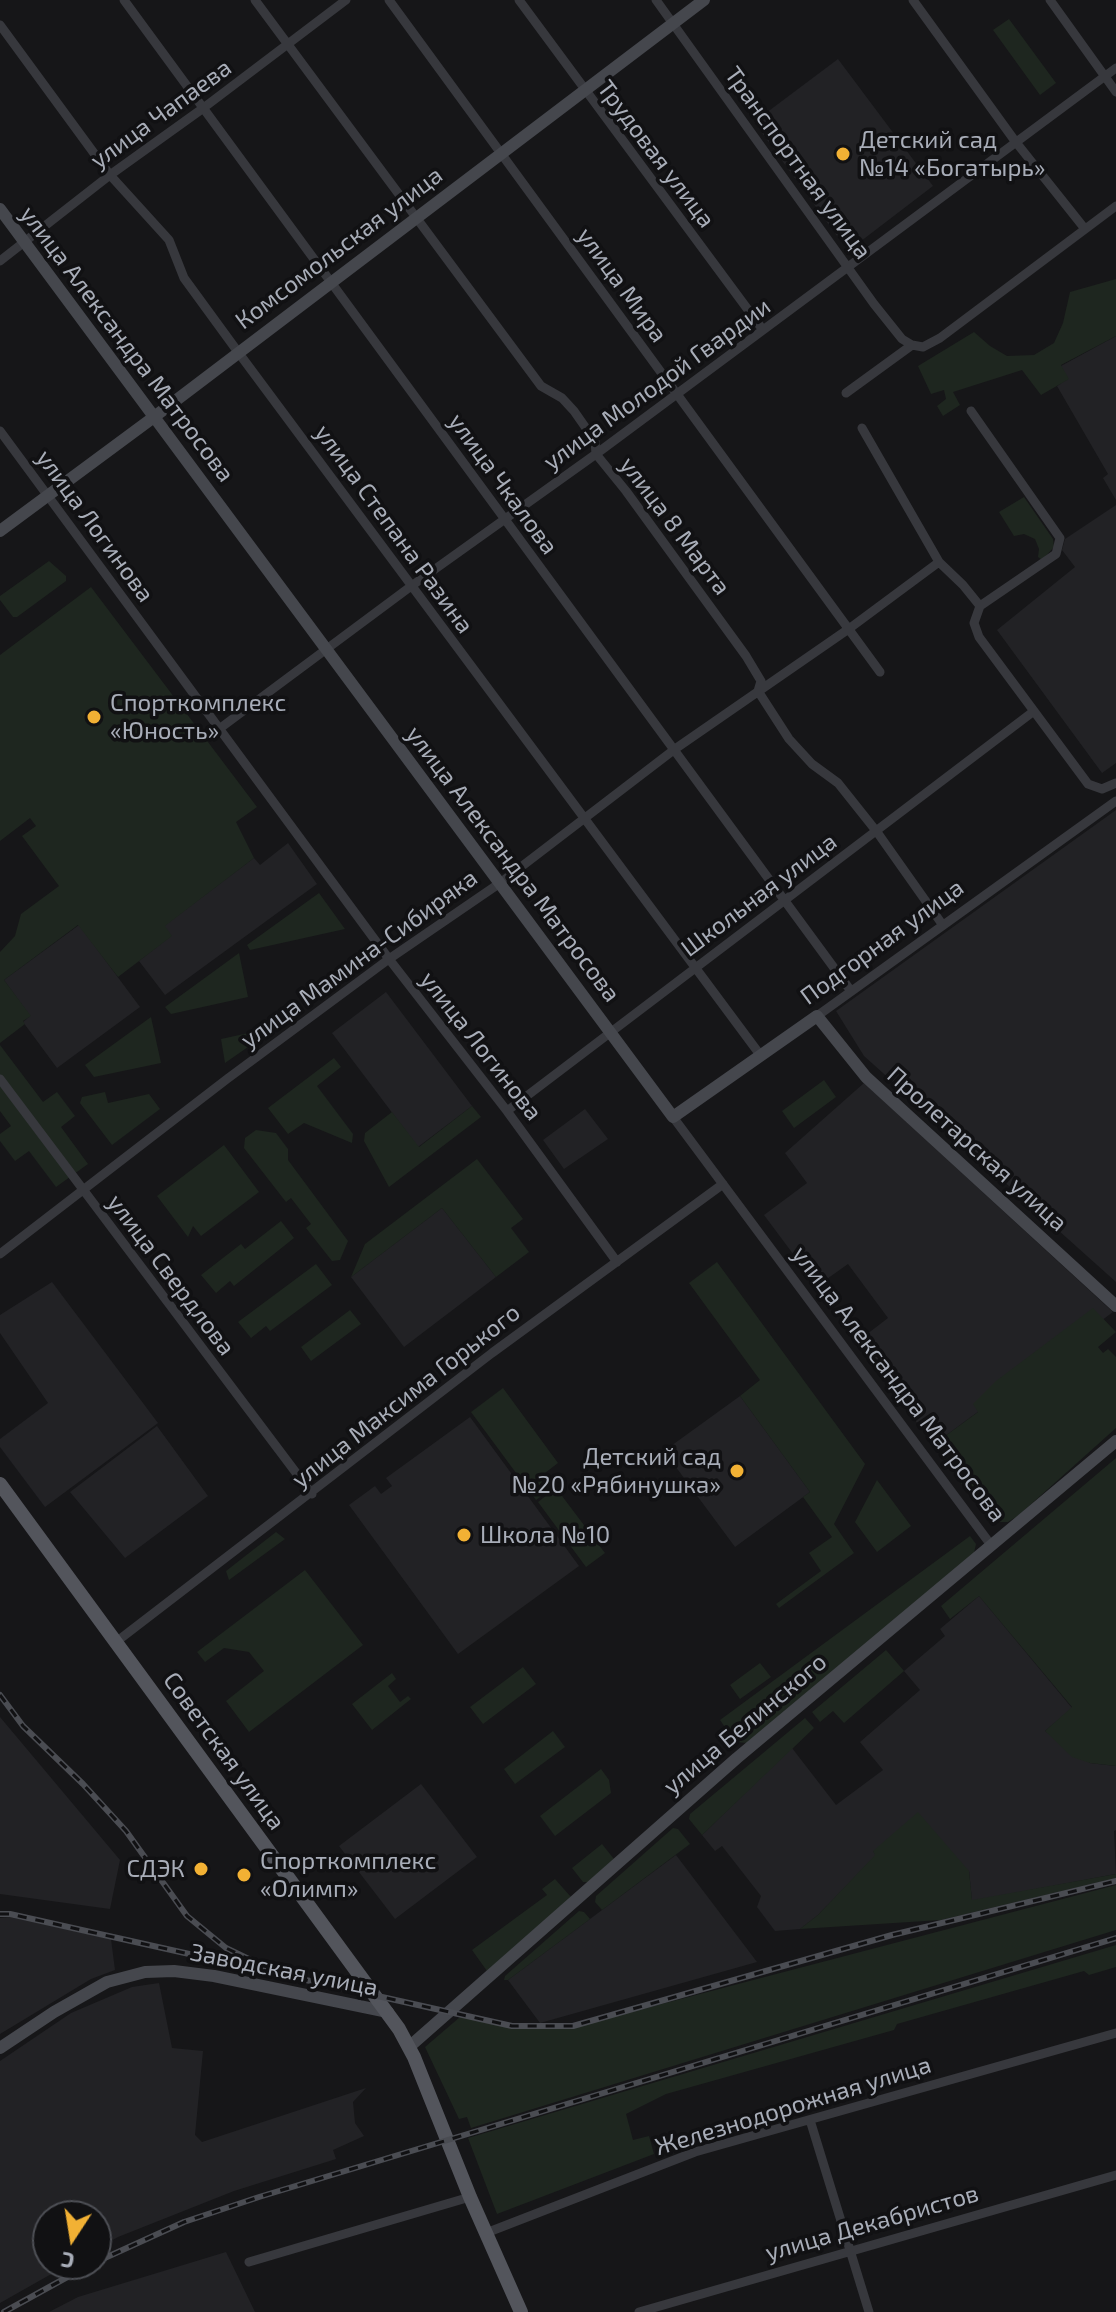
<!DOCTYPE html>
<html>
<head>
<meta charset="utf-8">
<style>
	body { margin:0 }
	#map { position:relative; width:1116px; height:2312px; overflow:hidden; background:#161618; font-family:"Exo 2",sans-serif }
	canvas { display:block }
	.north { position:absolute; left:32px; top:2200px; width:80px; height:80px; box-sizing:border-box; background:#111113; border:2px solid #4d4f55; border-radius:50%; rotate:192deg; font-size:22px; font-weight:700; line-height:32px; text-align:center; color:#a8adb8 }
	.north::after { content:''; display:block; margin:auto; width:28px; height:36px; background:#f2b134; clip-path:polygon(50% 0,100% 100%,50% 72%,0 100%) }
</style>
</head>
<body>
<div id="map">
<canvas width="1116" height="2312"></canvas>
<div class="north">С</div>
</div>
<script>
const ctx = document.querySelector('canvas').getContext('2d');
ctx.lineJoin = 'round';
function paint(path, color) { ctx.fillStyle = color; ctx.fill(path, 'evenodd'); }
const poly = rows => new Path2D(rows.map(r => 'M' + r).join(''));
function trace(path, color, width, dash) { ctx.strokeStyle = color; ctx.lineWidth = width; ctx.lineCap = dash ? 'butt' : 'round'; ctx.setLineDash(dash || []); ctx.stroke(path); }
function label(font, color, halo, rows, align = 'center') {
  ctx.font = font + ' "Exo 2",sans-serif'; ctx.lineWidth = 7; ctx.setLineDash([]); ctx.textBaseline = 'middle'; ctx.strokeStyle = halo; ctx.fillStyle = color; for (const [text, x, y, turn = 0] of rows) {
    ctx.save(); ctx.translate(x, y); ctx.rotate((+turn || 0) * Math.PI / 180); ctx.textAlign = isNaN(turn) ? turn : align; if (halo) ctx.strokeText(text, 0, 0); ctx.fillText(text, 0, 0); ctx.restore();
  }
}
paint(poly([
	[838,59,933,186,848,251,754,122],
	[1116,336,1116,500,1103,478,1108,474,1057,386,1068,379,1061,366],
	[1116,505,1116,763,1102,773,997,630,1075,567,1062,550,1065,539],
	[1116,810,1116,1282,864,1056,836,1011],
	[288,843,317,884,165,995,139,961,171,936,164,926,254,858,260,865],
	[79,925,140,1007,57,1068,23,1022,30,1016,4,980],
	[386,992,472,1106,418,1147,332,1033],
	[864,1083,1113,1312,933,1445,858,1341,888,1318,848,1264,817,1286,764,1215,807,1183,785,1153],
	[585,1109,608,1139,564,1169,543,1140],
	[442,1208,496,1277,404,1347,351,1277],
	[52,1282,158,1423,45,1507,0,1447,0,1439,48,1403,0,1333,0,1315],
	[740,1396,810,1492,735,1547,664,1451],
	[470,1417,579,1566,458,1654,349,1505,375,1486,381,1494,392,1486,386,1478],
	[157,1426,208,1496,125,1558,70,1492],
	[979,1596,1072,1708,1045,1731,1090,1763,1116,1766,1116,1830,1114,1831,1116,1874,972,1901,969,1871,873,1851,876,1855,818,1915,800,1929,775,1931,757,1907,761,1896,722,1846,715,1851,702,1835,792,1748,836,1805,883,1770,860,1742,920,1690,904,1671,945,1636,940,1629],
	[0,1717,120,1860,110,1909,0,1894],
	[421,1784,477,1857,395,1919,339,1846],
	[676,1855,757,1962,540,2023,508,1980],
	[9,1917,111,1939,115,1970,91,1979,0,2034,0,1918],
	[159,1983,172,2048,203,2051,195,2135,202,2142,366,2088,353,2102,355,2123,364,2136,333,2150,336,2159,234,2191,118,2237,96,2249,96,2216,48,2216,48,2264,69,2264,0,2303,0,2061,71,2013,132,1987],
	[226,2252,255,2312,49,2312,78,2297]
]), '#222225');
paint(poly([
	[1009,19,1056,83,1040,95,993,30],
	[1116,279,1116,336,1061,365,1069,379,1041,395,1022,370,953,392,960,405,943,416,937,406,946,399,944,390,931,394,918,366,974,332,990,346,1007,356,1034,355,1054,343,1063,323,1070,292],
	[1024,497,1053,539,1054,547,1042,560,1038,557,1039,549,1035,539,1024,534,1014,536,999,512],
	[49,561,66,576,66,581,17,617,13,617,0,600,0,596],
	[91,587,257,807,236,822,254,858,165,926,172,936,118,977,78,925,4,980,31,1016,23,1021,25,1024,0,1043,0,952,15,936,21,914,59,886,22,836,36,826,30,818,0,841,0,655],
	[319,893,345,929,250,950,247,945],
	[239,953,248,997,171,1014,165,1007],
	[151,1017,161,1063,94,1077,85,1065],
	[267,1029,268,1033,225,1063,221,1039],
	[0,1045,43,1102,57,1092,75,1116,61,1127,88,1164,56,1187,29,1151,15,1161,0,1141,0,1134,11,1126,0,1111],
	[334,1058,341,1067,317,1086,353,1134,352,1143,304,1123,288,1134,268,1108],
	[824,1080,836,1097,794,1128,782,1111],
	[105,1092,108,1103,149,1094,160,1109,112,1145,80,1103,82,1097],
	[472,1106,481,1117,389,1187,364,1141,365,1133,392,1112,419,1147],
	[256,1130,276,1133,288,1149,288,1160,348,1241,340,1260,332,1261,306,1228,311,1224,291,1198,286,1202,244,1148,245,1138],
	[224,1145,259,1192,201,1236,193,1226,188,1237,157,1196],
	[477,1159,523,1219,511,1228,529,1252,496,1277,442,1208,351,1277,365,1244],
	[281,1221,294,1238,234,1286,230,1281,216,1293,201,1275,241,1244,245,1249],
	[717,1262,865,1464,834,1524,854,1553,779,1608,776,1604,821,1571,809,1553,832,1537,803,1497,810,1492,740,1396,760,1380,689,1283],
	[316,1264,332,1285,270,1331,266,1326,251,1338,238,1322],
	[1093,1308,1116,1332,1098,1347,1103,1353,1108,1349,1116,1357,1116,1428,1019,1515,1008,1522,990,1522,933,1445,978,1412,973,1404,996,1381],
	[350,1310,361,1324,311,1361,301,1347],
	[503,1388,558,1463,545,1473,555,1486,536,1500,471,1412],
	[1116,1458,1116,1766,1090,1763,1072,1757,1045,1731,1072,1707,979,1596,950,1619,941,1606],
	[877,1480,911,1526,877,1552,855,1522],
	[556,1488,605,1553,586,1567,538,1502],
	[276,1532,285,1539,229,1580,226,1571],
	[970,1536,976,1544,974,1553,747,1743,735,1742,720,1720],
	[305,1570,363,1645,249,1732,226,1701,264,1671,249,1652,224,1648,205,1662,197,1652],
	[886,1650,904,1671,844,1723,833,1711,820,1722,812,1712],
	[760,1663,771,1677,740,1699,730,1685],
	[523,1667,536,1684,483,1724,470,1707],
	[392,1673,396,1679,388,1686,400,1702,408,1696,411,1699,372,1730,352,1704],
	[805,1718,814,1728,702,1835,689,1819,690,1814],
	[553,1731,565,1747,515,1784,504,1769],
	[601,1769,609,1780,611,1793,555,1836,540,1816],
	[918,1812,969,1871,972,1900,1116,1874,1116,1878,941,1920,800,1929,818,1915,875,1855,873,1851],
	[673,1828,678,1829,690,1844,602,1910,595,1902,596,1896],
	[602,1844,614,1859,588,1882,583,1882,572,1868],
	[555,1879,571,1897,487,1971,472,1950,547,1895,542,1889],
	[1116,1885,1116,1930,471,2128,467,2117,459,2119,425,2047,460,2017,512,2027,574,2027],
	[579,1911,584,1912,590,1919,508,1980,504,1980,505,1976],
	[1116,1945,1116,1967,1089,1975,1084,1971,897,2024,894,2030,666,2094,626,2114,633,2140,649,2136,654,2154,497,2214,468,2138]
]), '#1e261f');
trace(poly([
	[124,0,851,991],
	[255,0,541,386,562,398,574,411,595,441,596,454,626,491,746,656,761,681,758,691,789,739,812,764,838,783,877,832,942,924],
	[389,0,880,672],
	[519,0,763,330],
	[656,0,874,304,902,339,912,345],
	[913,0,1015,141,1085,229],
	[1050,0,1116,92],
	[0,25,110,175,169,240,184,278,238,352,761,1056],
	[0,261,110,175,202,109,346,0],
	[846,393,912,345,923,347,940,338,1116,206],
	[971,411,1060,538,1056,554,980,606],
	[862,428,939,562,963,585,980,606,974,623,979,637,1088,784,1102,789,1116,783],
	[0,431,389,959,507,1111,617,1262],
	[219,729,410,587,596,454,1116,68],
	[817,1016,1116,801],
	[0,1079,312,1494],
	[507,1111,1034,711],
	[673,1117,991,1545],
	[0,1254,227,1079,389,959,500,883,675,749,850,628,939,562],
	[116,1642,492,1353,723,1184],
	[810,2120,869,2312],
	[486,2233,695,2152,1116,2033],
	[249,2262,470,2197],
	[639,2312,1116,2175]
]), '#37383d', 9);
trace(poly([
	[0,209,673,1117,817,1016,866,1077,1116,1306],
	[0,531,154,417,704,0],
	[409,2047,737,1758,1116,1441],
	[0,2048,54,2012,107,1982,145,1972,174,1971,214,1976,388,2012]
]), '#45474d', 12);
trace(poly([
	[0,1484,399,2029,414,2057,470,2197,521,2312]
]), '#53555c', 14);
const rail = poly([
	[0,1695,23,1726,83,1784,126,1831,187,1916,226,1948,255,1962],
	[0,1914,10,1914,512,2026,573,2026,892,1935,1116,1881],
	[96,2262,184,2222,259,2197,1116,1938],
	[4,2312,91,2264]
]);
trace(rail, '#4a4c52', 6);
trace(rail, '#111113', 3, [9]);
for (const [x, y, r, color] of [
	[843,154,8,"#f2b134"],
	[94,717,8,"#f2b134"],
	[737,1471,8,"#f2b134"],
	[464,1535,8,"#f2b134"],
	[201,1869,8,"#f2b134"],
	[244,1875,8,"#f2b134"]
]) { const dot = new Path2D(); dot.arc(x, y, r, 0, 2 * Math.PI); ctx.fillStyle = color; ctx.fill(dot); trace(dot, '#111113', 3); }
label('24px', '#a8adb8', '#111113', [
	["улица Чапаева",161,114,-36],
	["Трудовая улица",656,154,53],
	["Транспортная улица",798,163,54],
	["Комсомольская улица",339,248,-37],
	["улица Мира",622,285,54],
	["улица Александра Матросова",127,344,53],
	["улица Молодой Гвардии",657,384,-36],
	["улица Чкалова",503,484,54],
	["улица Логинова",95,526,54],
	["улица 8 Марта",675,526,53],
	["улица Степана Разина",394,529,54],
	["улица Александра Матросова",513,864,53],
	["Школьная улица",759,895,-37],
	["Подгорная улица",882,942,-36],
	["улица Мамина-Сибиряка",359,959,-36],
	["улица Логинова",481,1046,52],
	["Пролетарская улица",977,1149,42],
	["улица Свердлова",171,1275,53],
	["улица Александра Матросова",899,1384,53],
	["улица Максима Горького",406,1396,-38],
	["улица Белинского",745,1724,-40],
	["Советская улица",224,1751,54],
	["Заводская улица",284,1970,11],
	["Железнодорожная улица",793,2106,-17],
	["улица Декабристов",872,2223,-16]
]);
label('24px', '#a8adb8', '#111113', [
	["Детский сад",859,140],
	["№14 «Богатырь»",859,168],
	["Спорткомплекс",110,703],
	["«Юность»",110,731],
	["Детский сад",721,1457,"right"],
	["№20 «Рябинушка»",721,1485,"right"],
	["Школа №10",480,1535],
	["Спорткомплекс",260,1861],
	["«Олимп»",260,1889],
	["СДЭК",185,1869,"right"]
], 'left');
</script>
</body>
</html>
